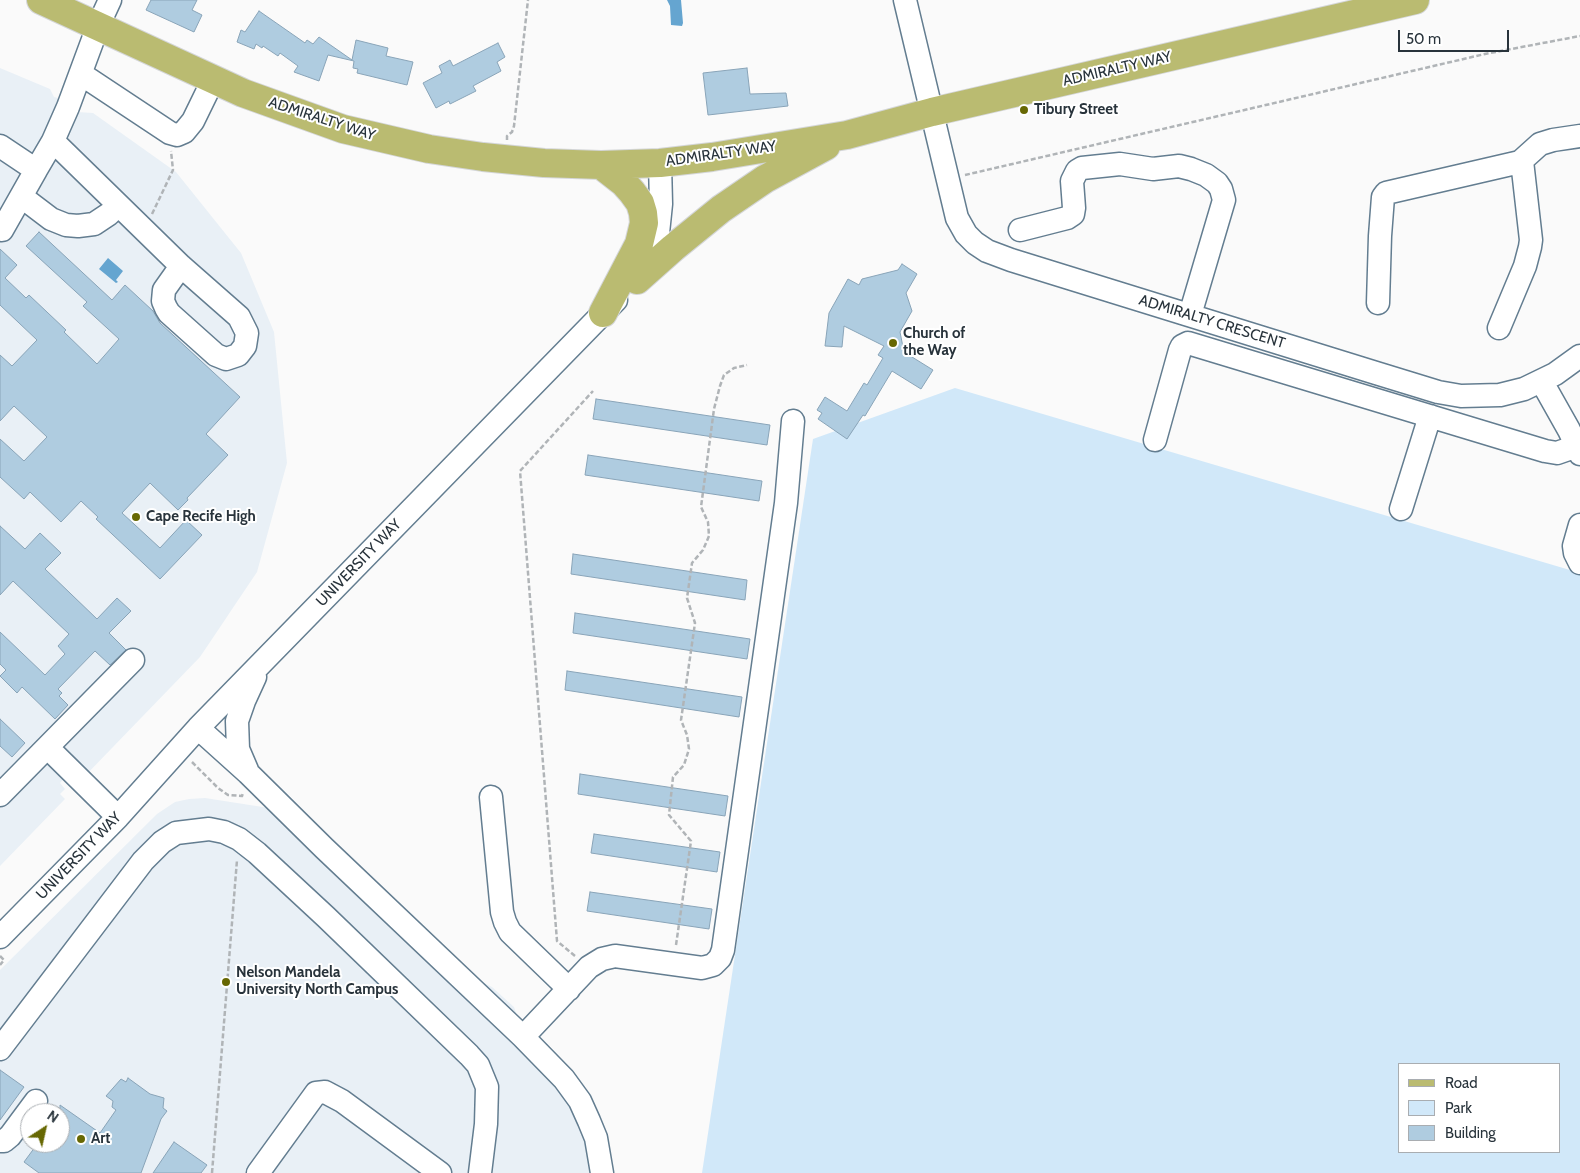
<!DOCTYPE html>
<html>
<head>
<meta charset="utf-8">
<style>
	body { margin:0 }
	#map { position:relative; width:1580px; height:1173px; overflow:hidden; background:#fafafa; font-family:Cabin,sans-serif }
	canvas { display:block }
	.legend { position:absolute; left:1398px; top:1063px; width:162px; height:90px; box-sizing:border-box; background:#fff; border:1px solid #a9adb1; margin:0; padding:6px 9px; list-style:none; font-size:15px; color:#28333b }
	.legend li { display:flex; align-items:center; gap:10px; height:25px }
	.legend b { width:25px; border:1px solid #a9adb1 }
	.north { position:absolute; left:20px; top:1103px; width:50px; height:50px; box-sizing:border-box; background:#fff; border:1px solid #a9adb1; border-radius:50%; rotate:35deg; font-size:14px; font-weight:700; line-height:20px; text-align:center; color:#28333b }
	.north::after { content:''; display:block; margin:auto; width:18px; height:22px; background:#676803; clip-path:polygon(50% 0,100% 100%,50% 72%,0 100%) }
	.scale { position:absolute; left:1398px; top:30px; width:111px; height:22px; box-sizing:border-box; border:2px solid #28333b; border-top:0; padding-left:6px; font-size:15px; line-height:18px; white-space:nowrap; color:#28333b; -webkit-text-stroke:4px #fff; paint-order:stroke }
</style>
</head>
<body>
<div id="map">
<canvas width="1580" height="1173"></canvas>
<ul class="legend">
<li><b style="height:6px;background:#babb71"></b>Road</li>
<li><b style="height:14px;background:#d1e8f9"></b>Park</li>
<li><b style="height:14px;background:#afcce0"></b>Building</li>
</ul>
<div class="north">N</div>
<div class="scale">50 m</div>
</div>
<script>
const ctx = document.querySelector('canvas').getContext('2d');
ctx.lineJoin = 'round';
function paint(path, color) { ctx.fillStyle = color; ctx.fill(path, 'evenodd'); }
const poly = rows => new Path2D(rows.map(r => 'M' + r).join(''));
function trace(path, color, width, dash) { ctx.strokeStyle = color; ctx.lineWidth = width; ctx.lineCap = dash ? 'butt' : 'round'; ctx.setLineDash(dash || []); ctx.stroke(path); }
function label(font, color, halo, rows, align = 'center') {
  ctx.font = font + ' Cabin,sans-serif'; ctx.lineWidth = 4; ctx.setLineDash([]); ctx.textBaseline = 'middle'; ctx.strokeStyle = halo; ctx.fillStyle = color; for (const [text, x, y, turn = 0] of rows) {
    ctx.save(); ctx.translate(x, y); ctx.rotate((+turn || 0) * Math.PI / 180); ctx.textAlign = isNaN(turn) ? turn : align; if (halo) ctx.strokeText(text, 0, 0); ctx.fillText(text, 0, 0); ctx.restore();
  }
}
paint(poly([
	[0,68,50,89,54,97,62,99,77,112,93,113,176,172,241,253,274,332,287,463,257,572,200,657,83,778,73,768,60,783,65,789,60,794,65,799,0,866],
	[205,798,269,808,474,978,492,987,514,1007,519,1022,611,1173,0,1173,0,970,157,814,175,802,189,799],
	[30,1113,60,1113,60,1143,30,1143]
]), '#e9f0f6');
paint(poly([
	[955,388,1580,573,1580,1173,702,1173,813,439],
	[1399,1064,1559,1064,1559,1152,1399,1152]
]), '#d1e8f9');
paint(poly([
	[667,0,681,0,683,23,682,26,671,25,670,6],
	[108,258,123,271,116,280,118,282,116,283,99,269]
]), '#65a5d0');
const building = poly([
	[151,0,197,0,192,10,202,15,194,32,146,10,151,0],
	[259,11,305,43,307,40,313,44,319,37,352,60,356,40,388,48,386,56,413,62,407,85,357,73,358,69,353,68,354,61,328,55,319,81,294,72,298,66,280,53,278,56,263,46,262,48,256,44,254,49,237,42,241,30,245,32,259,11],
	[498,43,505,57,497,62,501,71,473,86,476,91,450,104,449,101,436,108,423,83,442,73,439,66,450,60,453,66,498,43],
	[747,68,750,94,786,93,788,106,708,115,703,73,747,68],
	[39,232,112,300,125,285,153,311,160,323,240,397,206,434,228,455,187,498,188,500,178,510,150,483,122,513,160,548,186,520,202,535,160,579,96,519,98,517,81,501,61,522,30,492,24,499,0,477,0,439,24,461,47,437,14,406,0,421,0,355,12,366,37,340,0,305,0,249,17,265,5,278,26,298,29,295,66,330,64,332,97,364,119,339,83,306,87,302,26,246,39,232],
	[902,264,917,274,906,293,912,311,900,332,904,352,933,370,921,389,892,371,865,416,863,415,847,439,818,419,822,413,817,410,825,397,847,411,864,383,867,385,883,358,878,355,884,346,844,326,842,347,825,346,829,313,848,279,859,285,862,279,898,270,902,264],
	[596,399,770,425,767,445,593,419,596,399],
	[588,455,762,481,759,501,585,475,588,455],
	[0,526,25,549,40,533,61,553,45,569,97,619,117,598,131,611,109,633,126,650,110,665,95,651,58,689,62,693,59,696,68,705,55,719,22,687,17,693,0,676,6,670,0,664,0,632,45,675,65,654,58,646,69,634,13,581,0,595,0,526],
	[573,554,747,580,745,600,571,574,573,554],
	[575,613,750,639,747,659,573,633,575,613],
	[567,671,742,697,739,717,565,690,567,671],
	[0,719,25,743,12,757,0,746,0,719],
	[580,774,728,796,725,816,578,794,580,774],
	[594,834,720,852,717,872,591,853,594,834],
	[590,892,712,909,709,929,587,911,590,892],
	[0,1070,24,1087,0,1120,0,1070],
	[128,1078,150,1094,164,1098,163,1108,167,1111,161,1119,141,1173,39,1173,24,1162,38,1143,60,1143,60,1105,100,1133,116,1110,112,1107,113,1101,106,1096,121,1079,126,1082,128,1078],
	[174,1142,207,1165,201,1173,153,1173,174,1142]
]);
paint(building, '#afcce0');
trace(building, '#89a4b8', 1);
const minor = poly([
	[905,0,957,218,966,234,975,243,987,251,1011,260,1376,373,1438,392,1461,396,1500,395,1524,389,1555,374,1580,356],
	[81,74,170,133,177,135,184,132,193,121,213,80],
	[53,141,181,266,239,317,247,333,245,346,238,355,226,359,216,355,169,313,166,308,163,301,164,290,181,266],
	[0,146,36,170,2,230],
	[36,170,53,141,68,107,98,26,110,0],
	[22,197,51,219,66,225,78,226,94,224,109,214,118,205],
	[1020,230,1067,218,1073,214,1074,208,1072,181,1077,171,1082,168,1120,164,1153,169,1179,166,1191,169,1206,175,1217,183,1221,189,1224,200,1190,315],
	[641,273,649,259,658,233,661,204,660,163],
	[1378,303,1380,236,1383,197,1386,193,1520,162,1540,144,1553,140,1580,136],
	[1499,328,1525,266,1530,247,1531,240,1522,161],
	[1542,382,1569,430,1580,454],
	[1155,440,1180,350,1182,346,1188,343,1545,451,1557,453,1580,445],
	[1401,509,1430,416],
	[1580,525,1574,546,1575,553,1580,563],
	[198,728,248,773,324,848,523,1037,564,1079,580,1101,589,1121,596,1138,602,1173],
	[48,748,118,817],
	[247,770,238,749,237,721,244,701,255,677],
	[0,795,133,660],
	[491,797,502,912,505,922,510,932,569,989],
	[0,937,118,817,198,728,616,300],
	[523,1037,589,967,602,959,615,956,702,968,713,965,720,958,723,950,786,503,793,421],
	[0,1049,143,861,162,842,176,833,209,829,224,832,239,839,257,853,326,917,469,1055,478,1065,487,1087,486,1124,480,1173],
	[0,1141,4,1141,10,1136,36,1101],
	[258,1173,316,1093,325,1092,342,1101,440,1173]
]);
const major = poly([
	[41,0,243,93,343,129,429,149,483,157,544,163,601,165,660,163,712,157,847,135,932,112,1415,0],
	[601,165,624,183,632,192,640,203,643,213,644,223,639,244,603,313],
	[637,280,673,248,721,209,765,179,826,146]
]);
trace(minor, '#637d90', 25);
trace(major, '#d4d6d8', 30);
trace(poly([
	[507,140,507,136,512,132,514,126,528,0],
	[965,175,1485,54,1580,36],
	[152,214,173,170,171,151],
	[192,762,218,788,228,795,242,796,243,793],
	[676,945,691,841,669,815,673,777,684,765,689,749,687,735,681,720,695,623,687,598,692,563,703,550,709,536,708,522,701,507,714,409,720,386,724,375,734,368,747,365],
	[0,956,4,960,0,965],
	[575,956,557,941,520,471,593,391],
	[212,1173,237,860]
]), '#b0b4b7', 2.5, [5, 2.5]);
trace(minor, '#fff', 22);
trace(major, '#babb71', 28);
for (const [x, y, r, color] of [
	[1024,110,5,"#676803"],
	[893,343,5,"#676803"],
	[136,517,5,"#676803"],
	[226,982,5,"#676803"],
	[81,1139,5,"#676803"]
]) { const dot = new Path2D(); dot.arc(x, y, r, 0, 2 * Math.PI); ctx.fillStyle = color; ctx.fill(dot); trace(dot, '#fff', 2); }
label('15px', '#28333b', '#fff', [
	["ADMIRALTY WAY",1117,69,-13],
	["ADMIRALTY WAY",322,119,18],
	["ADMIRALTY WAY",721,154,-8],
	["ADMIRALTY CRESCENT",1212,322,17],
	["UNIVERSITY WAY",359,563,-46],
	["UNIVERSITY WAY",79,856,-46]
]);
label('bold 15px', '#28333b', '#fff', [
	["Tibury Street",1034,110],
	["Church of",903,334],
	["the Way",903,351],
	["Cape Recife High",146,517],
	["Nelson Mandela",236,973],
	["University North Campus",236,990],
	["Art",91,1139]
], 'left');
</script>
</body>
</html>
